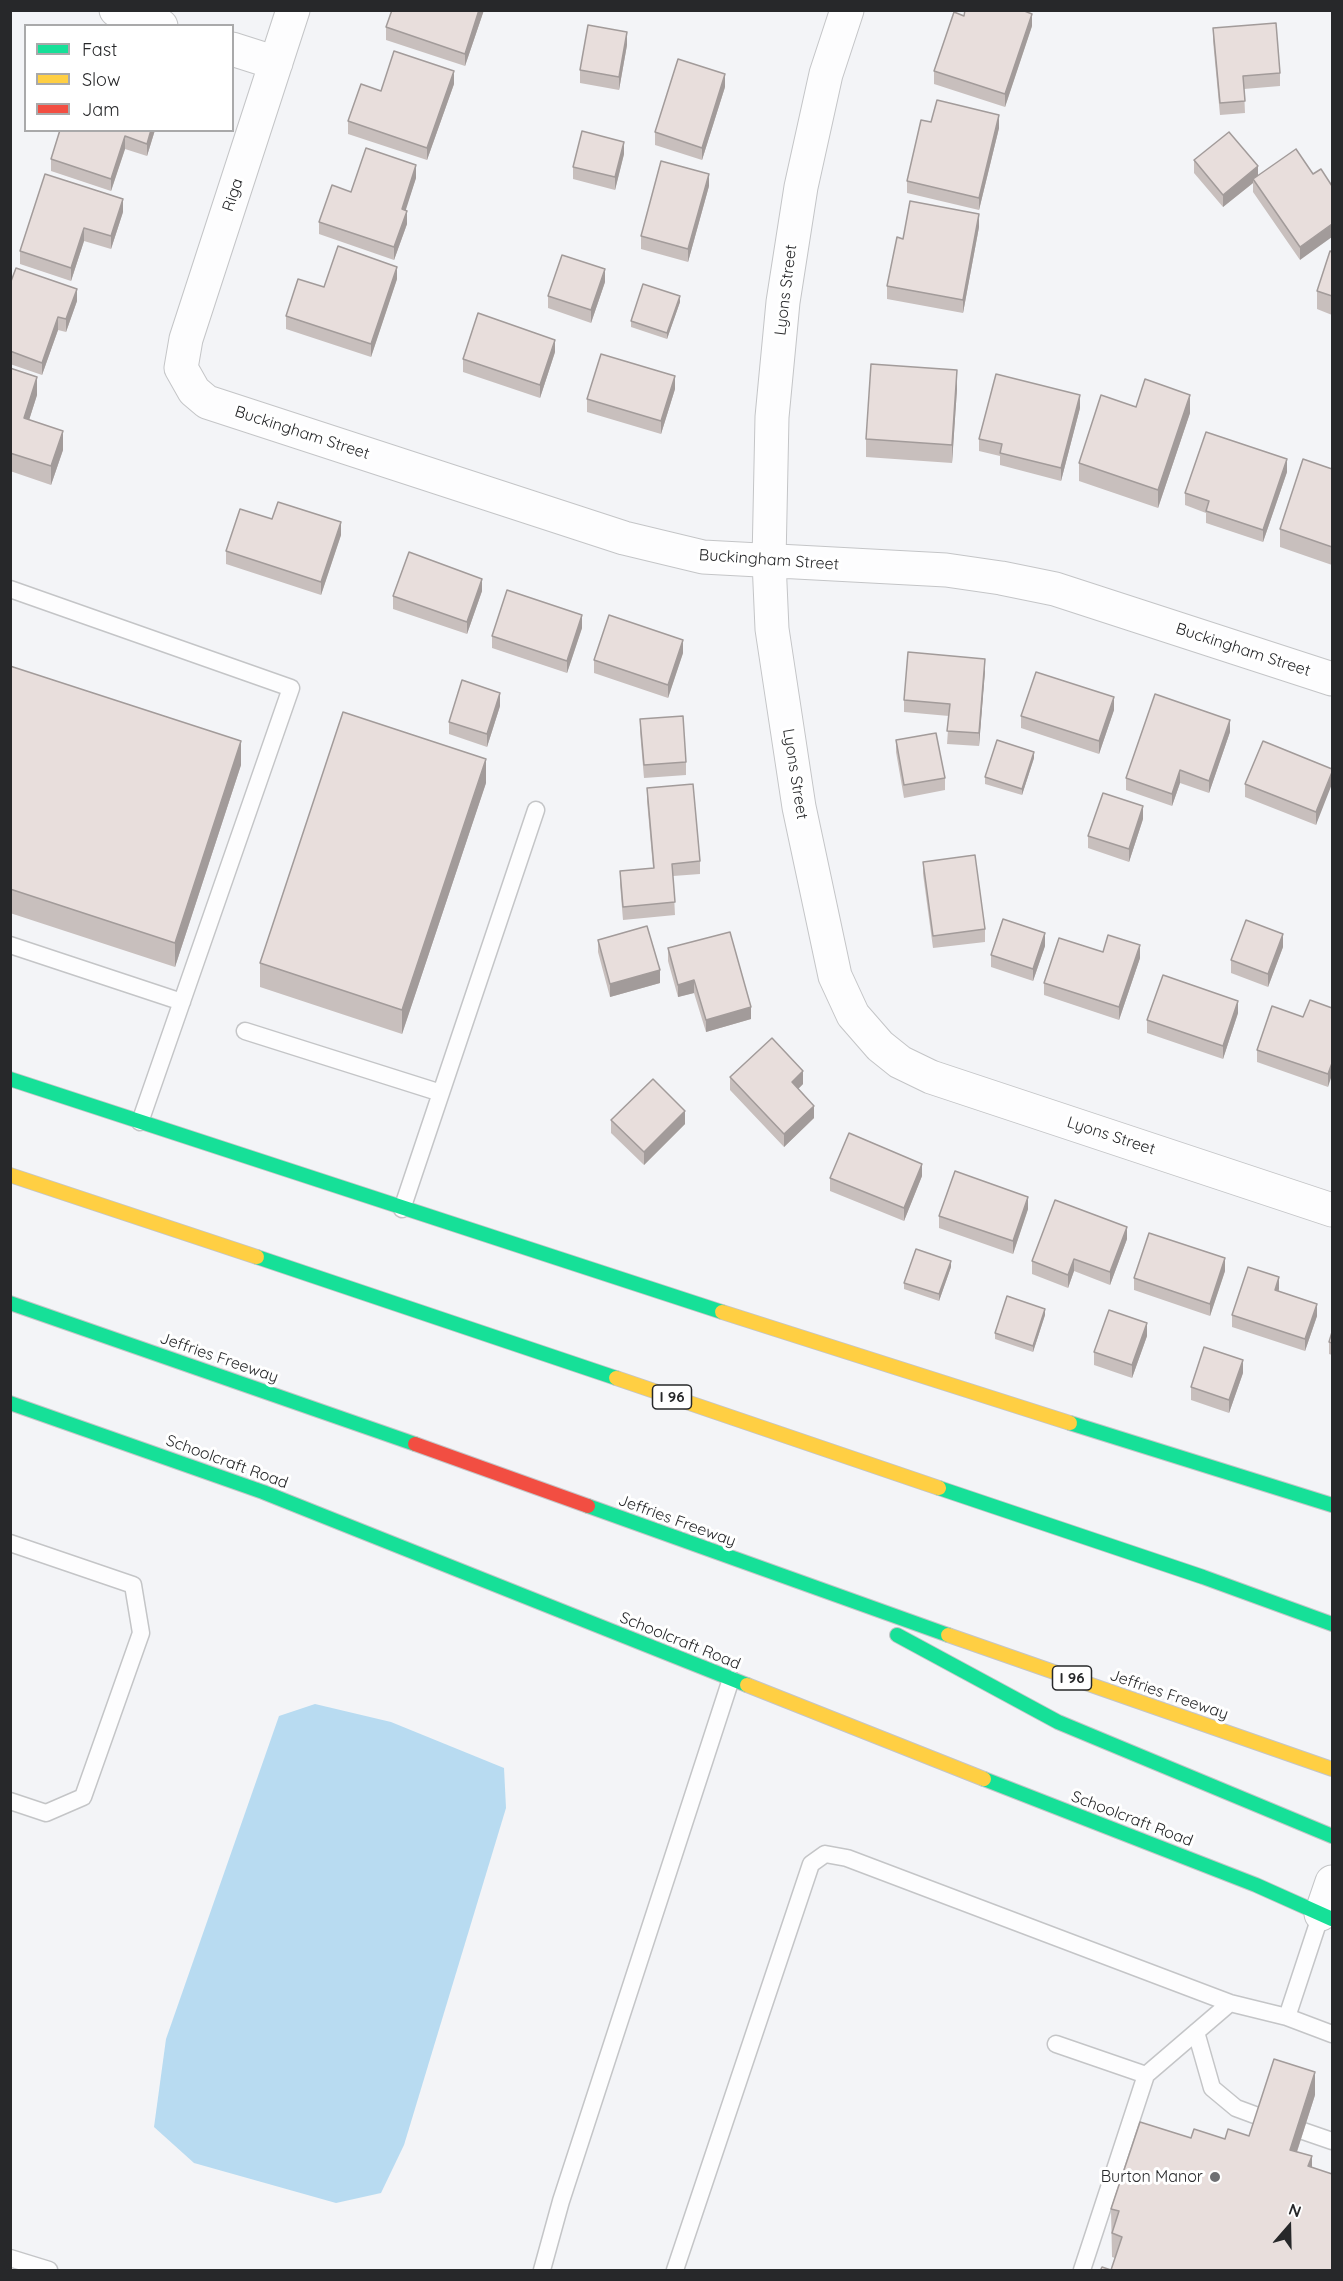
<!DOCTYPE html>
<html>
<head>
<meta charset="utf-8">
<style>
	body { margin:0 }
	#map { position:relative; width:1343px; height:2281px; overflow:hidden; background:#f3f4f7; font-family:Quicksand,sans-serif }
	canvas { display:block }
	.frame { position:absolute; inset:0; border:12px solid #27282a; pointer-events:none }
	.legend { position:absolute; left:24px; top:24px; width:210px; height:108px; box-sizing:border-box; background:#fff; border:2px solid #a9a9aa; margin:0; padding:8px 10px; list-style:none; font-size:18px; color:#27282a }
	.legend li { display:flex; align-items:center; gap:12px; height:30px }
	.legend b { width:30px; border:2px solid #a9a9aa }
	.north { position:absolute; left:1259px; top:2197px; width:60px; height:60px; -webkit-text-stroke:4px #fff; paint-order:stroke; rotate:20deg; font-size:16px; font-weight:700; line-height:24px; text-align:center; color:#27282a }
	.north::after { content:''; display:block; margin:auto; width:21px; height:27px; background:#27282a; clip-path:polygon(50% 0,100% 100%,50% 72%,0 100%) }
</style>
</head>
<body>
<div id="map">
<canvas width="1343" height="2281"></canvas>
<div class="frame"></div>
<ul class="legend">
<li><b style="height:8px;background:#16e098"></b>Fast</li>
<li><b style="height:8px;background:#ffcf43"></b>Slow</li>
<li><b style="height:8px;background:#f24e42"></b>Jam</li>
</ul>
<div class="north">N</div>
</div>
<script>
const ctx = document.querySelector('canvas').getContext('2d');
ctx.lineJoin = 'round';
function paint(path, color) { ctx.fillStyle = color; ctx.fill(path, 'evenodd'); }
const poly = rows => new Path2D(rows.map(r => 'M' + r).join(''));
function trace(path, color, width, dash) { ctx.strokeStyle = color; ctx.lineWidth = width; ctx.lineCap = dash ? 'butt' : 'round'; ctx.setLineDash(dash || []); ctx.stroke(path); }
function label(font, color, halo, rows, align = 'center') {
  ctx.font = font + ' Quicksand,sans-serif'; ctx.lineWidth = 6; ctx.setLineDash([]); ctx.textBaseline = 'middle'; ctx.strokeStyle = halo; ctx.fillStyle = color; for (const [text, x, y, turn = 0] of rows) {
    ctx.save(); ctx.translate(x, y); ctx.rotate((+turn || 0) * Math.PI / 180); ctx.textAlign = isNaN(turn) ? turn : align; if (halo) ctx.strokeText(text, 0, 0); ctx.fillText(text, 0, 0); ctx.restore();
  }
}
paint(poly([
	[315,1704,391,1722,504,1768,506,1808,404,2145,381,2193,336,2203,194,2163,154,2127,166,2039,279,1716]
]), '#b8dbf1');
const lane = poly([
	[10,589,291,688,140,1122],
	[10,945,182,1002],
	[245,1031,441,1093],
	[402,1209,536,810],
	[10,1543,133,1585,141,1633,83,1797,46,1813,10,1801],
	[1287,2017,1332,2034],
	[1196,2032,1212,2088,1236,2108,1263,2118],
	[1056,2044,1146,2075],
	[1303,2131,1332,2141],
	[10,2258,49,2270],
	[542,2270,561,2201,731,1679],
	[675,2270,811,1864,825,1854,847,1858,1230,2003,1287,2017,1321,1914],
	[1082,2270,1146,2075,1230,2003]
]);
const street = poly([
	[116,10,161,26],
	[293,10,186,339,181,368,194,391,207,402,624,538,703,557,946,570,1001,578,1055,589,1332,679],
	[847,10,826,74,801,187,783,302,772,417,769,561,772,629,799,807,835,976,853,1015,880,1046,900,1062,931,1077,1332,1210],
	[232,49,276,63],
	[1321,1914,1332,1882]
]);
const fast = poly([
	[10,1079,722,1312],
	[257,1257,616,1378],
	[10,1303,415,1444],
	[10,1403,263,1492,747,1685],
	[1070,1423,1332,1505],
	[939,1488,1203,1577,1332,1624],
	[588,1506,948,1635],
	[897,1635,1058,1722,1332,1836],
	[984,1779,1256,1885,1332,1919]
]);
const slow = poly([
	[10,1175,257,1257],
	[722,1312,1070,1423],
	[616,1378,939,1488],
	[948,1635,1332,1769],
	[747,1685,984,1779]
]);
const jam = poly([
	[415,1444,588,1506]
]);
trace(lane, '#c4c5c7', 19);
trace(street, '#c4c5c7', 35);
trace(fast, '#c4c5c7', 16);
trace(slow, '#c4c5c7', 16);
trace(jam, '#c4c5c7', 16);
trace(lane, '#fdfdfe', 16);
trace(street, '#fdfdfe', 33);
trace(fast, '#16e098', 14);
trace(slow, '#ffcf43', 14);
trace(jam, '#f24e42', 14);
paint(poly([
	[392,10,484,10,465,66,386,40,386,27],
	[1032,26,1005,107,934,84,934,71],
	[1213,28,1280,73,1280,86,1244,89,1245,113,1220,115,1213,41],
	[627,45,619,90,580,83,580,70],
	[454,84,427,160,348,134,348,121,381,91],
	[725,87,702,160,655,145,655,132],
	[931,122,999,128,979,210,907,193,907,181],
	[60,130,155,130,147,156,125,149,111,191,51,171,51,159],
	[624,154,615,190,573,179,573,167],
	[1194,160,1258,176,1313,174,1300,260,1253,192,1253,183,1223,207,1194,173],
	[416,178,405,210,407,224,394,260,319,234,319,222,351,192],
	[709,186,688,262,641,249,641,236],
	[123,212,111,249,84,241,71,281,20,264,20,251],
	[979,227,963,313,887,299,887,286],
	[1332,252,1332,315,1317,309,1317,291],
	[397,279,371,357,286,329,286,316,324,287],
	[605,282,591,323,548,308,548,296],
	[10,284,77,301,66,332,58,330,42,375,10,364],
	[680,302,667,339,631,327,631,321],
	[555,352,540,398,463,372,463,359],
	[10,368,37,395,29,420,63,450,51,485,10,471],
	[675,389,661,434,587,412,587,399],
	[957,389,952,463,866,457,866,439],
	[1136,407,1190,413,1158,508,1079,481,1079,463],
	[1080,408,1061,481,1000,465,1000,456,979,451,979,439],
	[1332,469,1332,565,1280,547,1280,529],
	[1287,472,1263,542,1206,523,1206,513,1185,505,1185,493],
	[272,519,341,535,321,595,226,564,226,551],
	[482,591,467,634,393,609,393,596],
	[582,628,567,673,492,648,492,636],
	[683,653,668,698,594,673,594,660],
	[10,666,241,765,175,967,10,913],
	[985,671,979,746,947,744,949,716,904,712,904,700],
	[500,706,487,747,449,734,449,722],
	[1114,710,1099,754,1021,728,1021,716],
	[640,719,686,762,686,775,644,778,640,732],
	[1230,732,1209,793,1180,783,1172,806,1126,790,1126,778],
	[896,740,945,778,945,790,904,798,896,752],
	[1034,758,1022,795,985,784,985,777],
	[1332,769,1316,825,1245,797,1245,784],
	[486,783,402,1034,260,987,260,963],
	[647,788,700,861,700,874,673,876,675,915,623,920,620,884,620,871,653,868,647,801],
	[1143,819,1129,862,1088,848,1088,836],
	[923,862,985,929,985,942,933,948,923,874],
	[598,940,660,983,610,997,598,952],
	[1045,946,1033,981,991,967,991,955],
	[1283,947,1268,987,1231,973,1231,960],
	[668,948,751,1019,706,1032,694,993,678,997,668,961],
	[1103,952,1140,958,1119,1020,1044,995,1044,983],
	[1332,1008,1328,1087,1257,1062,1257,1050,1303,1017],
	[1238,1013,1223,1059,1147,1033,1147,1020],
	[730,1077,803,1084,798,1089,814,1118,784,1147,730,1090],
	[611,1120,685,1124,644,1165,611,1133],
	[922,1176,904,1221,830,1191,830,1178],
	[1028,1209,1013,1254,939,1228,939,1216],
	[1127,1239,1110,1285,1074,1271,1068,1288,1032,1274,1032,1261],
	[951,1267,939,1301,904,1289,904,1283],
	[1225,1271,1210,1316,1134,1290,1134,1278],
	[1279,1289,1279,1291,1317,1316,1305,1351,1232,1327,1232,1315],
	[1045,1315,1033,1352,995,1339,995,1333],
	[1332,1332,1332,1355,1329,1354,1329,1342],
	[1147,1336,1132,1378,1094,1365,1094,1352],
	[1243,1373,1229,1413,1191,1400,1191,1387],
	[1315,2095,1297,2152,1312,2168,1111,2270,1115,2258,1112,2257,1111,2209,1191,2138,1225,2139,1249,2136]
]), '#c8bfbd');
paint(poly([
	[479,10,484,10,465,66,465,54],
	[1032,14,1032,26,1005,107,1005,94],
	[627,32,627,45,619,90,619,77],
	[454,71,454,84,427,160,427,148],
	[725,74,725,87,702,160,702,148],
	[999,115,999,128,979,210,979,198],
	[151,130,155,130,147,156,147,144],
	[125,136,125,149,111,191,111,179],
	[624,142,624,154,615,190,615,177],
	[416,165,416,178,402,222,402,209],
	[1258,166,1258,179,1253,179,1253,183,1223,207,1223,195],
	[709,174,709,186,688,262,688,249],
	[123,199,123,212,111,249,111,236],
	[407,211,407,224,394,260,394,247],
	[979,214,979,227,963,313,963,300],
	[1332,224,1332,237,1300,260,1300,247],
	[84,228,84,241,71,281,71,268],
	[397,267,397,279,371,357,371,344],
	[605,269,605,282,591,323,591,310],
	[77,289,77,301,66,332,66,319],
	[680,296,680,302,667,339,667,333],
	[58,317,58,330,42,375,42,363],
	[555,340,555,352,540,398,540,385],
	[957,370,957,389,952,463,952,445],
	[675,376,675,389,661,434,661,421],
	[37,377,37,395,24,436,24,418],
	[1080,395,1080,408,1061,481,1061,468],
	[1190,395,1190,413,1158,508,1158,490],
	[63,431,63,450,51,485,51,466],
	[1287,459,1287,472,1263,542,1263,530],
	[341,522,341,535,321,595,321,582],
	[482,579,482,591,467,634,467,622],
	[582,615,582,628,567,673,567,661],
	[683,640,683,653,668,698,668,685],
	[985,659,985,671,979,746,979,733],
	[500,693,500,706,487,747,487,734],
	[1114,697,1114,710,1099,754,1099,741],
	[1230,720,1230,732,1209,793,1209,781],
	[241,741,241,765,175,967,175,943],
	[1034,752,1034,758,1022,795,1022,789],
	[486,759,486,783,402,1034,402,1010],
	[1180,770,1180,783,1172,806,1172,794],
	[1332,772,1332,784,1316,825,1316,812],
	[1143,806,1143,819,1129,862,1129,849],
	[1045,933,1045,946,1033,981,1033,969],
	[1283,934,1283,947,1268,987,1268,974],
	[1140,945,1140,958,1119,1020,1119,1007],
	[660,970,660,983,610,997,610,984],
	[694,980,694,993,678,997,678,985],
	[1238,1001,1238,1013,1223,1059,1223,1046],
	[751,1007,751,1019,706,1032,706,1020],
	[1332,1063,1332,1075,1328,1087,1328,1074],
	[803,1071,803,1084,792,1095,792,1082],
	[814,1106,814,1118,784,1147,784,1134],
	[685,1111,685,1124,644,1165,644,1152],
	[922,1164,922,1176,904,1221,904,1208],
	[1028,1197,1028,1209,1013,1254,1013,1241],
	[1127,1227,1127,1239,1110,1285,1110,1272],
	[1225,1258,1225,1271,1210,1316,1210,1304],
	[1074,1259,1074,1271,1068,1288,1068,1275],
	[951,1261,951,1267,939,1301,939,1294],
	[1279,1277,1279,1289,1275,1303,1275,1290],
	[1317,1304,1317,1316,1305,1351,1305,1339],
	[1045,1309,1045,1315,1033,1352,1033,1346],
	[1147,1323,1147,1336,1132,1378,1132,1365],
	[1243,1360,1243,1373,1229,1413,1229,1400],
	[1315,2072,1315,2095,1290,2173,1290,2150],
	[1312,2156,1312,2180,1308,2166]
]), '#a29b9a');
const building = poly([
	[392,10,479,10,465,54,386,27,392,10],
	[965,10,1022,10,1032,14,1005,94,934,71,954,12,964,16,965,10],
	[1276,23,1280,73,1243,76,1245,101,1220,103,1213,28,1276,23],
	[588,25,627,32,619,77,580,70,588,25],
	[394,51,454,71,427,148,348,121,361,84,381,91,394,51],
	[678,59,725,74,702,148,655,132,678,59],
	[937,100,999,115,979,198,907,181,921,120,931,122,937,100],
	[60,130,151,130,147,144,125,136,111,179,51,159,60,130],
	[582,131,624,142,615,177,573,167,582,131],
	[1229,132,1258,166,1223,195,1194,160,1229,132],
	[366,148,416,165,402,209,407,211,394,247,319,222,332,185,351,192,366,148],
	[1296,149,1313,174,1321,169,1332,186,1332,224,1300,247,1253,179,1296,149],
	[661,161,709,174,688,249,641,236,661,161],
	[45,174,123,199,111,236,84,228,71,268,20,251,45,174],
	[910,201,979,214,963,300,887,286,897,237,903,239,910,201],
	[338,246,397,267,371,344,286,316,298,279,324,287,338,246],
	[1330,251,1332,252,1332,296,1317,291,1330,251],
	[562,255,605,269,591,310,548,296,562,255],
	[16,268,77,289,66,319,58,317,42,363,10,351,10,284,16,268],
	[643,284,680,296,667,333,631,321,643,284],
	[478,313,555,340,540,385,463,359,478,313],
	[601,354,675,376,661,421,587,399,601,354],
	[871,364,957,370,952,445,866,439,871,364],
	[10,368,37,377,24,418,63,431,51,466,10,453,10,368],
	[996,374,1080,395,1061,468,1000,453,1002,444,979,439,996,374],
	[1145,379,1190,395,1158,490,1079,463,1101,395,1136,407,1145,379],
	[1206,432,1287,459,1263,530,1206,511,1209,501,1185,493,1206,432],
	[1303,459,1332,469,1332,547,1280,529,1303,459],
	[278,502,341,522,321,582,226,551,240,509,272,519,278,502],
	[409,552,482,579,467,622,393,596,409,552],
	[507,590,582,615,567,661,492,636,507,590],
	[609,615,683,640,668,685,594,660,609,615],
	[908,652,985,659,979,733,947,731,950,704,904,700,908,652],
	[10,666,241,741,175,943,10,889,10,666],
	[1036,672,1114,697,1099,741,1021,716,1036,672],
	[462,680,500,693,487,734,449,722,462,680],
	[1155,694,1230,720,1209,781,1180,770,1172,794,1126,778,1155,694],
	[343,712,486,759,402,1010,260,963,343,712],
	[683,716,686,762,644,765,640,719,683,716],
	[936,733,945,778,904,785,896,740,936,733],
	[997,740,1034,752,1022,789,985,777,997,740],
	[1263,741,1332,769,1332,772,1316,812,1245,784,1263,741],
	[693,784,700,861,672,864,675,902,623,907,620,871,654,868,647,788,693,784],
	[1103,793,1143,806,1129,849,1088,836,1103,793],
	[975,855,985,929,933,936,923,862,975,855],
	[1003,919,1045,933,1033,969,991,955,1003,919],
	[1246,920,1283,934,1268,974,1231,960,1246,920],
	[647,926,660,970,610,984,598,940,647,926],
	[730,932,751,1007,706,1020,694,980,678,985,668,948,730,932],
	[1108,935,1140,945,1119,1007,1044,983,1059,938,1103,952,1108,935],
	[1163,975,1238,1001,1223,1046,1147,1020,1163,975],
	[1310,1000,1332,1008,1332,1063,1328,1074,1257,1050,1272,1006,1303,1017,1310,1000],
	[772,1038,803,1071,792,1082,814,1106,784,1134,730,1077,772,1038],
	[653,1079,685,1111,644,1152,611,1120,653,1079],
	[849,1133,922,1164,904,1208,830,1178,849,1133],
	[955,1171,1028,1197,1013,1241,939,1216,955,1171],
	[1055,1200,1127,1227,1110,1272,1074,1259,1068,1275,1032,1261,1055,1200],
	[1149,1233,1225,1258,1210,1304,1134,1278,1149,1233],
	[916,1249,951,1261,939,1294,904,1283,916,1249],
	[1248,1267,1279,1277,1275,1290,1317,1304,1305,1339,1232,1315,1248,1267],
	[1007,1296,1045,1309,1033,1346,995,1333,1007,1296],
	[1109,1310,1147,1323,1132,1365,1094,1352,1109,1310],
	[1332,1332,1332,1343,1329,1342,1332,1332],
	[1204,1347,1243,1360,1229,1400,1191,1387,1204,1347],
	[1274,2059,1315,2072,1290,2150,1312,2156,1308,2166,1332,2174,1332,2271,1100,2271,1102,2267,1111,2270,1122,2237,1112,2233,1119,2211,1111,2209,1140,2122,1191,2138,1194,2129,1225,2139,1228,2129,1249,2136,1274,2059]
]);
paint(building, '#e8dedc');
trace(building, '#a29b9a', 1.5);
for (const [x, y, r, color] of [
	[1215,2177,6,"#6e6f72"]
]) { const dot = new Path2D(); dot.arc(x, y, r, 0, 2 * Math.PI); ctx.fillStyle = color; ctx.fill(dot); trace(dot, '#fff', 2); }
for (const [x, y, w] of [
	[672,1397,39],
	[1072,1678,39]
]) { const box = new Path2D(); box.roundRect(x - w / 2, y - 12, w, 24, 4.5); ctx.fillStyle = '#fff'; ctx.fill(box); trace(box, '#27282a', 1.5); }
label('bold 15px', '#27282a', null, [
	["I 96",672,1397],
	["I 96",1072,1678]
]);
label('16px', '#27282a', '#fff', [
	["Riga",233,195,-72],
	["Lyons Street",786,290,-83],
	["Buckingham Street",302,433,18],
	["Buckingham Street",769,560,4],
	["Buckingham Street",1243,650,18],
	["Lyons Street",795,774,81],
	["Lyons Street",1111,1136,18],
	["Jeffries Freeway",219,1358,19],
	["Schoolcraft Road",227,1462,20],
	["Jeffries Freeway",677,1521,20],
	["Schoolcraft Road",680,1641,22],
	["Jeffries Freeway",1169,1695,19],
	["Schoolcraft Road",1132,1819,21]
]);
label('16px', '#27282a', '#fff', [
	["Burton Manor",1203,2177]
], 'right');
</script>
</body>
</html>
